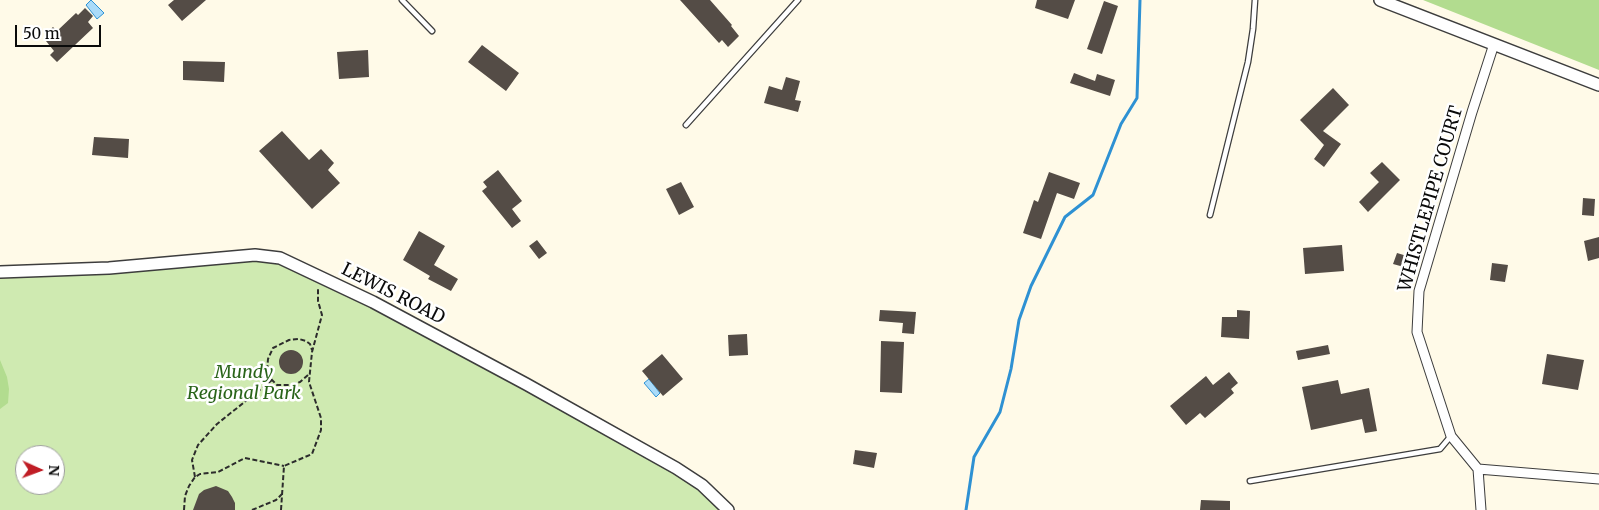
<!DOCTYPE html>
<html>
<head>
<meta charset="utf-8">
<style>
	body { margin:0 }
	#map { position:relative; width:1599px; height:510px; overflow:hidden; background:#fffae8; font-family:Merriweather,serif }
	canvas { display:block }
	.north { position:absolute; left:15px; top:445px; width:50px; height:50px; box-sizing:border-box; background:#fff; border:1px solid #9d9d9d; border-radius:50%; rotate:92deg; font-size:14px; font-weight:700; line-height:20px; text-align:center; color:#0a0a0a }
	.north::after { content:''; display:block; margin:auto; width:18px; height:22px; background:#c01d25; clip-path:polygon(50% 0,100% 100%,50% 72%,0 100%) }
	.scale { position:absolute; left:15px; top:25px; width:86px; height:22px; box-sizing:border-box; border:2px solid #0a0a0a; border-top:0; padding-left:6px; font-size:15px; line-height:18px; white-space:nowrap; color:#0a0a0a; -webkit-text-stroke:4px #fff; paint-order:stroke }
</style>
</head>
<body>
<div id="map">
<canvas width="1599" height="510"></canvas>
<div class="north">N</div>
<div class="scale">50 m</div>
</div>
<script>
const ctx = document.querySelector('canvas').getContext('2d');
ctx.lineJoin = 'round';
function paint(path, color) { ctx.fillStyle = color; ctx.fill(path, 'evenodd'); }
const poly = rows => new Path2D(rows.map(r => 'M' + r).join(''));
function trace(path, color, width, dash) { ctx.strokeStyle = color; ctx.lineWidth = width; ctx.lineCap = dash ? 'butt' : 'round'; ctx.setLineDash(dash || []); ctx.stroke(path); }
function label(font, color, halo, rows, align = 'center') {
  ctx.font = font + ' Merriweather,serif'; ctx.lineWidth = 5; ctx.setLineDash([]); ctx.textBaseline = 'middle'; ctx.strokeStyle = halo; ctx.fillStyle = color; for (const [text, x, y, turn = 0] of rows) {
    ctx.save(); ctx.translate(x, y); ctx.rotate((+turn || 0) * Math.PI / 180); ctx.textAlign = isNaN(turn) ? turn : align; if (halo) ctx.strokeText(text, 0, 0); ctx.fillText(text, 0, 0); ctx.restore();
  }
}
paint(poly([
	[280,258,702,485,728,510,0,510,0,271],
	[25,455,55,455,55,485,25,485]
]), '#cfeab1');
paint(poly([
	[1423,0,1599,0,1599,70,1579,62],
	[0,360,7,377,9,389,8,403,0,409]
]), '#b2dc8f');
const water = poly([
	[91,0,104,13,97,19,86,5,91,0],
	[649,379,660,393,656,397,644,383,649,379]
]);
paint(water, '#aadbf9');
trace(water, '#2e91d3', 1);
trace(poly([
	[966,510,974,457,1000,412,1011,369,1019,320,1031,286,1065,217,1093,195,1121,124,1137,98,1140,0]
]), '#2e91d3', 3);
paint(poly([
	[174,0,206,0,182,21,168,5],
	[680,0,710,0,732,25,731,26,739,36,728,47,722,40,719,43],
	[1037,0,1075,0,1068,19,1035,8],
	[1104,1,1118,6,1102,54,1087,49],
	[85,8,93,16,88,22,93,28,57,62,50,55,54,51,46,41,50,37,46,33,53,27,57,31,76,13,78,15],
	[482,45,519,73,506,91,468,62],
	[368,50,369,77,339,79,337,52],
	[183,61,225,62,224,82,183,80],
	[1074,73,1095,81,1097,74,1115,80,1110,96,1070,83],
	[786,77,800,81,795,100,801,101,798,112,764,103,769,86,782,90],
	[1333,88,1349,105,1323,131,1341,144,1324,167,1314,159,1324,145,1300,120],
	[282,131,309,160,321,149,334,163,328,170,340,183,312,209,259,151],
	[94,137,129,139,128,158,92,155],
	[1382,162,1400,180,1368,212,1359,202,1379,182,1370,173],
	[498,170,522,201,512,209,521,221,512,228,482,191,487,187,483,182],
	[1049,172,1080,183,1074,199,1057,193,1041,239,1023,233,1034,200,1038,202],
	[681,182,694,207,679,215,666,189],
	[1583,198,1595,199,1594,216,1582,215],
	[419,231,445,246,434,265,458,279,451,291,428,279,430,276,403,260],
	[1599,237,1599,258,1588,261,1584,241],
	[537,240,547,253,539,259,529,246],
	[1342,245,1344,271,1305,274,1303,248],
	[1397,253,1407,256,1404,267,1393,264],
	[1492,263,1508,265,1505,282,1490,280],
	[880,310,916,312,914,334,902,333,903,323,879,321],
	[1237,310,1250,311,1249,339,1221,337,1222,317,1237,317],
	[747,334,748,355,729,356,728,335],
	[881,341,904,342,902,393,880,392],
	[1328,345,1330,354,1298,360,1296,351],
	'279 362a12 12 0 1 1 24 0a12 12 0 1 1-24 0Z',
	[662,354,683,379,663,396,642,371],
	[1547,354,1584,360,1578,390,1542,384],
	[1229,372,1238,383,1231,389,1234,393,1205,418,1200,413,1186,425,1170,406,1206,376,1213,385],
	[1338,380,1341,394,1369,388,1377,431,1365,433,1362,419,1311,430,1302,387],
	[855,450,877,453,874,468,853,464],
	[216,486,228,491,232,497,235,503,235,510,193,510,199,494,204,490],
	[1201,500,1230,501,1230,510,1200,510]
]), '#544c46');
const service = poly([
	[402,0,432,31],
	[686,125,798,0],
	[1210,215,1248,62,1253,29,1255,0],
	[1250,481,1440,449,1451,436]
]);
const minor = poly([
	[1494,44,1472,112,1419,291,1417,332,1451,436,1478,469,1599,479],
	[1478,469,1481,510]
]);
const tertiary = poly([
	[1380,0,1599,85],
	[0,272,109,268,255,255,280,258,373,302,526,384,676,468,702,485,728,510]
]);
trace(service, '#3d3d3d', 7);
trace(minor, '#3d3d3d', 11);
trace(tertiary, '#3d3d3d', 14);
trace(poly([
	[308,375,300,382,292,385,277,385,272,380,267,371,268,359,273,348,289,340,299,339,306,341,310,344,312,350],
	[195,477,192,460,198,445,217,424,272,380],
	[184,510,185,496,189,486,195,477,200,474,218,472,245,458,284,466],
	[252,510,276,500,282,494],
	[281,510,284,466,312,454,321,430,321,418,309,382,312,352,322,315,318,301,318,289]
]), '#2c2c2c', 2, [5, 2.5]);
trace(service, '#fff', 4.5);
trace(minor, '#fff', 9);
trace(tertiary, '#fff', 11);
label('18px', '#0a0a0a', '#fff', [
	["WHISTLEPIPE COURT",1431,199,-74],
	["LEWIS ROAD",393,294,27]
]);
label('italic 18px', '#296419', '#fff', [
	["Mundy",244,373],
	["Regional Park",244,394]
]);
</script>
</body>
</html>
